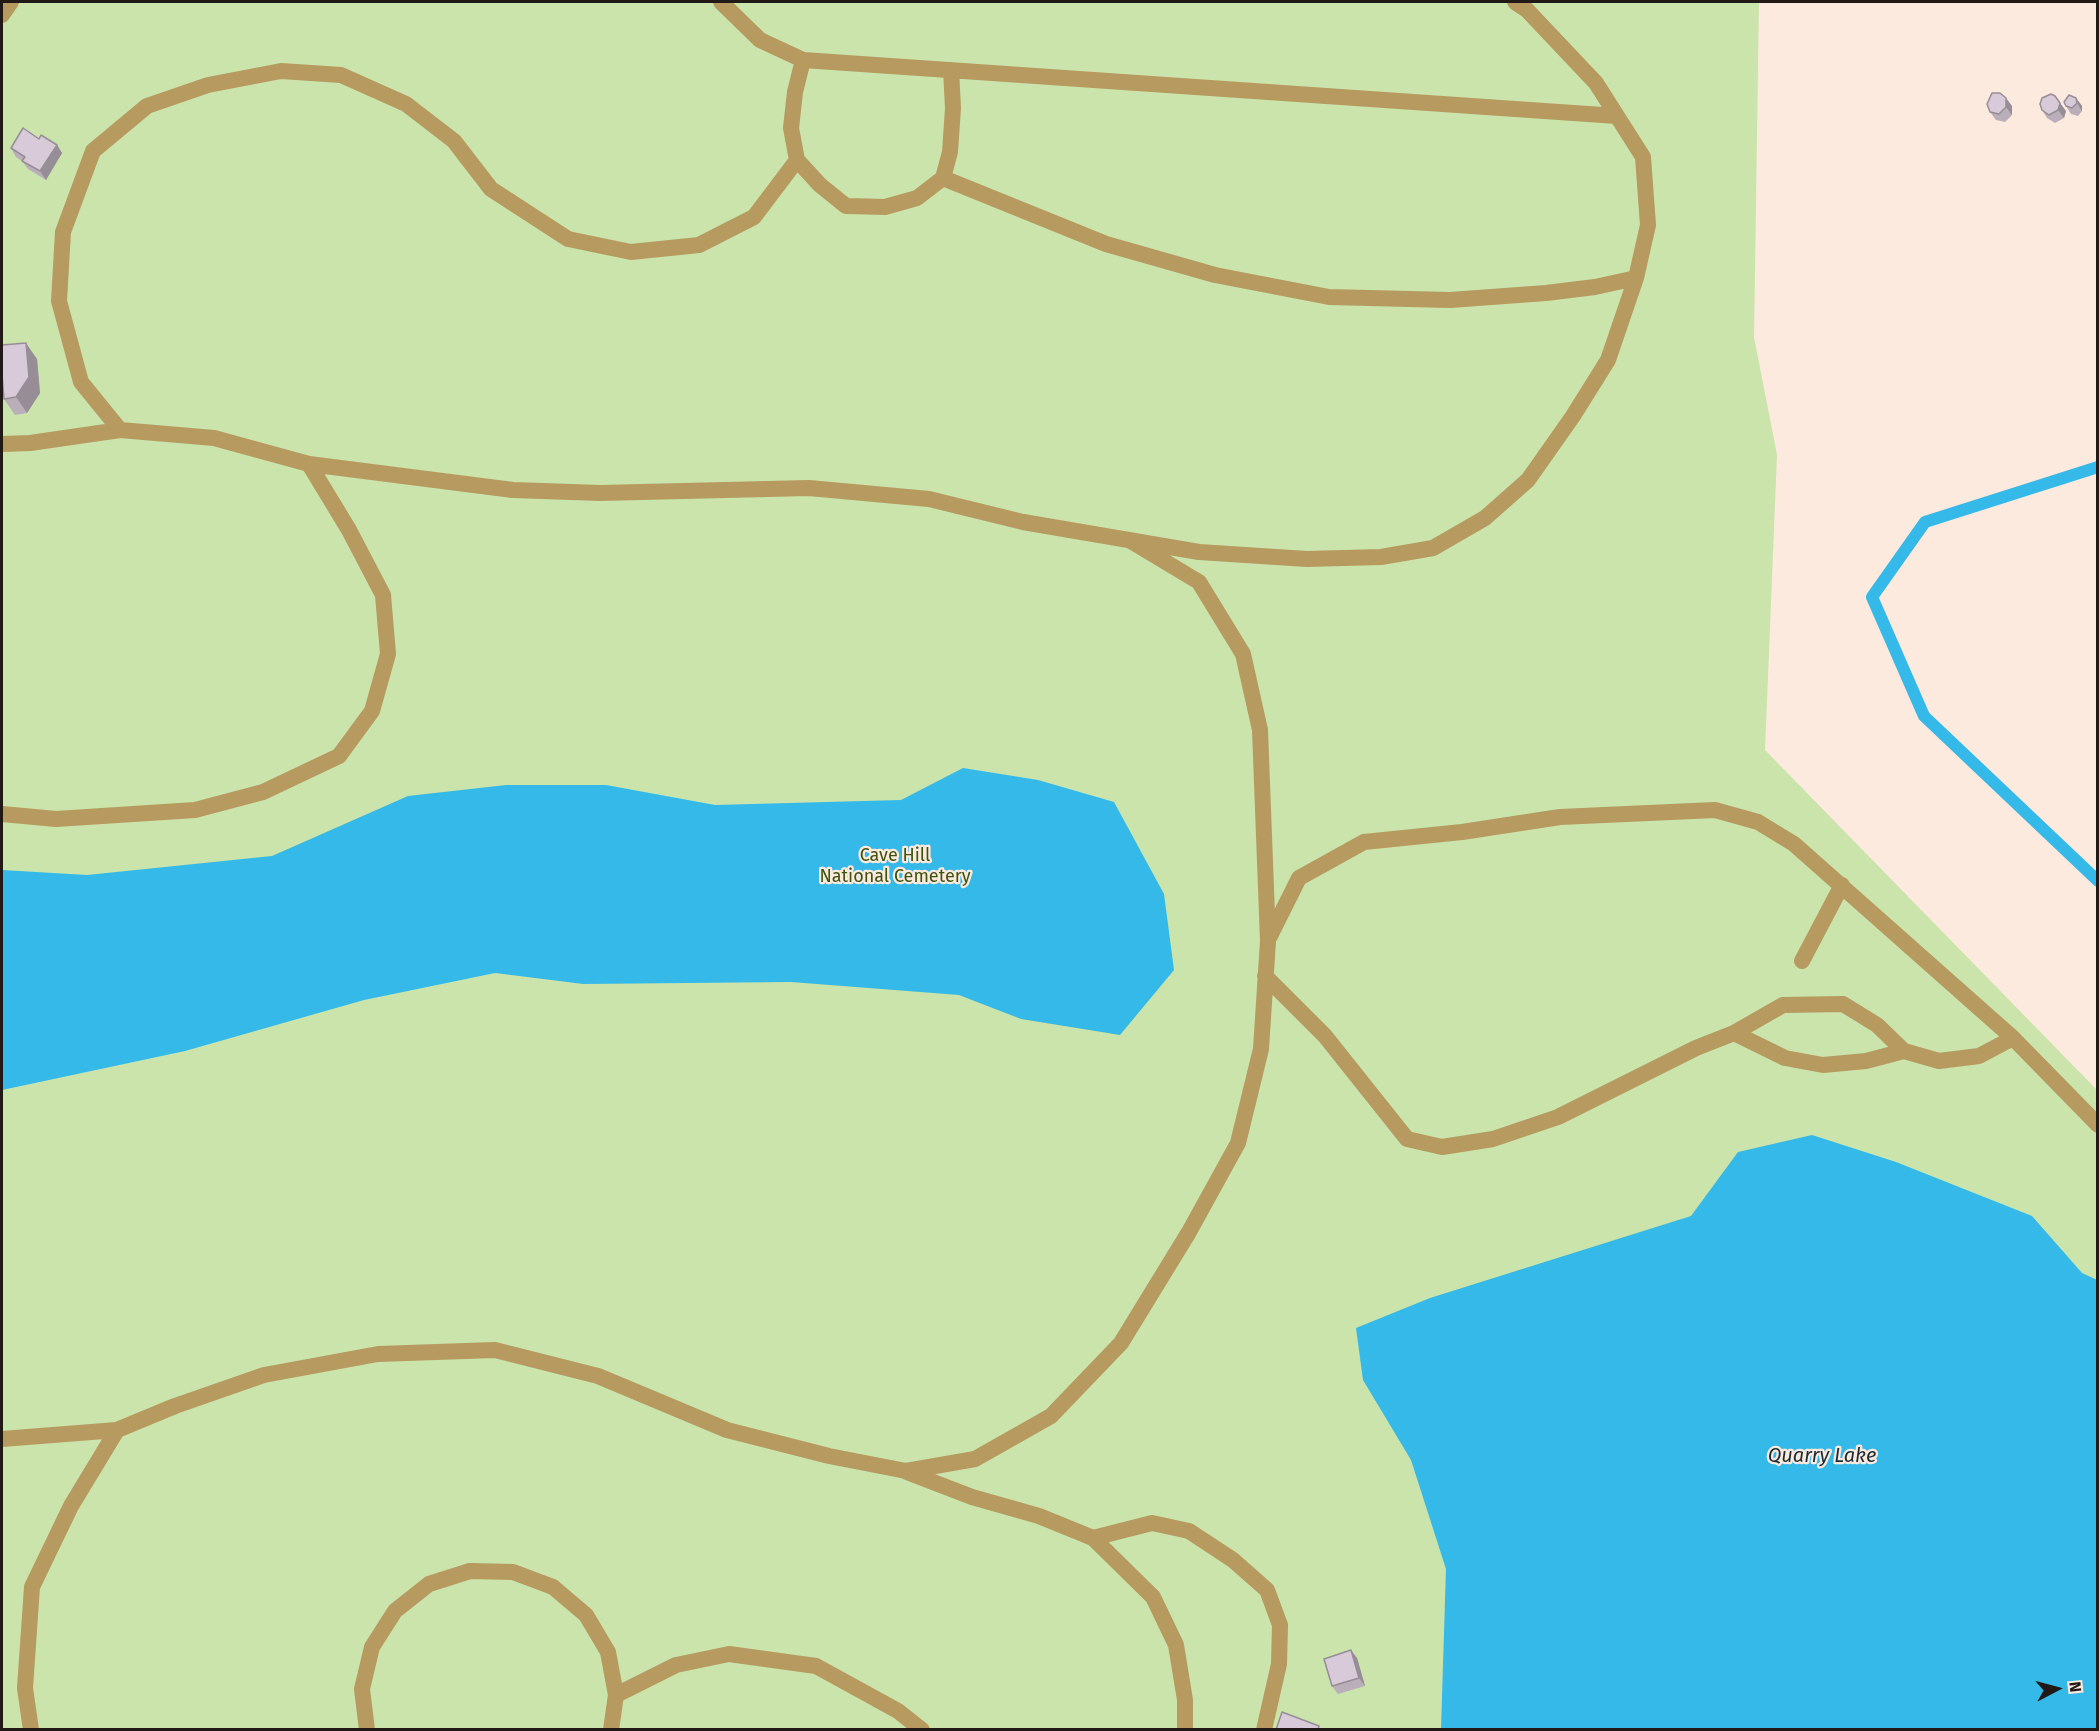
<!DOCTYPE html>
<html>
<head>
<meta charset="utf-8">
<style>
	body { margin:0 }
	#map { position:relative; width:2099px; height:1731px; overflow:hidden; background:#fdeadf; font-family:"Fira Sans",sans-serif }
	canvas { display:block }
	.frame { position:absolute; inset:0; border:3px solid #201915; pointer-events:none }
	.north { position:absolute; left:2027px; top:1659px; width:60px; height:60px; -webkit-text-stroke:4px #fdeadf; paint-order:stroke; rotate:84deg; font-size:16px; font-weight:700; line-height:24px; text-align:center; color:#201915 }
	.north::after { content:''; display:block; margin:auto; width:21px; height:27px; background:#201915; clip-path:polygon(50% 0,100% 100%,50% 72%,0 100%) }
</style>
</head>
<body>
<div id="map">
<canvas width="2099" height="1731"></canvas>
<div class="frame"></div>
<div class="north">N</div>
</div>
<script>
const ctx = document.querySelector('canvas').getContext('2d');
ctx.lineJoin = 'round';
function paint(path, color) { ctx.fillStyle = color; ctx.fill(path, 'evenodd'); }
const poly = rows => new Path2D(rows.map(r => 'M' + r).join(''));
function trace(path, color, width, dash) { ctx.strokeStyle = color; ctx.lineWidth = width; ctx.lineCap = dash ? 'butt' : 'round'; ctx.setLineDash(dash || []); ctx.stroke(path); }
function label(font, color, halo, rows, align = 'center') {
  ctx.font = font + ' "Fira Sans",sans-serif'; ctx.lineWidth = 4.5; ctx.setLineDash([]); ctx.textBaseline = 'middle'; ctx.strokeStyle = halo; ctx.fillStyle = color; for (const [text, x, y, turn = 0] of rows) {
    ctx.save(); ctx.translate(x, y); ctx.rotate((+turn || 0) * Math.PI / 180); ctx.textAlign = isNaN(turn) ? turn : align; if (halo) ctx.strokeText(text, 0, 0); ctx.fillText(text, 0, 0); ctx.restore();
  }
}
paint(poly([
	[2,2,1759,2,1754,337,1777,455,1765,750,2097,1090,2097,1729,2,1730]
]), '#cae4ab');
paint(poly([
	[963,768,1038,780,1114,802,1164,894,1174,970,1120,1035,1021,1019,959,995,791,982,583,984,495,973,364,1000,185,1051,2,1090,2,870,87,875,272,856,408,796,506,785,606,785,715,805,901,800],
	[1812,1135,1896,1162,2032,1216,2082,1273,2097,1280,2097,1729,1441,1729,1446,1569,1411,1460,1363,1380,1356,1328,1430,1298,1691,1216,1738,1152]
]), '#34b9e9');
trace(poly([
	[2098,467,1925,522,1872,597,1924,716,2098,881]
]), '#34b9e9', 12);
trace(poly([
	[721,2,760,40,803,60,1617,116],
	[2,15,11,2],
	[803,60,795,92,791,128,797,160,820,185,846,206,885,207,917,198,943,178,950,152,953,108,951,70],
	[943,178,1106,244,1215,275,1329,297,1450,300,1546,293,1595,287,1636,278],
	[120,430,81,382,59,301,63,232,93,151,147,106,208,85,281,71,341,75,406,104,454,141,491,189,568,239,631,252,699,245,754,217,797,160],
	[2,444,30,443,120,430,214,438,309,464,513,490,600,493,809,488,929,499,1023,522,1199,552,1307,559,1381,557,1433,548,1485,518,1528,480,1573,416,1608,360,1636,278,1648,225,1643,157,1596,83,1527,10,1515,2],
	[2,814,56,819,195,810,263,792,339,756,372,711,388,654,383,595,349,530,309,464],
	[1269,938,1299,878,1364,842,1462,832,1560,817,1715,810,1758,822,1794,844,2013,1038,2098,1125],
	[1802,961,1842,885],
	[1265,976,1325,1036,1407,1139,1442,1147,1493,1139,1558,1117,1696,1048,1734,1033,1783,1005,1843,1004,1877,1025,1904,1051,1939,1061,1979,1056,2013,1038],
	[1734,1033,1785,1058,1823,1065,1866,1061,1904,1051],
	[2,1439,117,1430],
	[907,1472,972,1497,1039,1516,1093,1538,1153,1597,1176,1645,1185,1700,1185,1730],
	[1093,1538,1152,1523,1189,1531,1233,1560,1267,1590,1280,1625,1279,1664,1264,1730],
	[616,1695,676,1665,729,1654,816,1666,898,1711,922,1730],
	[31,1730,25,1688,32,1587,71,1506,117,1430,175,1406,264,1375,378,1354,495,1350,598,1376,727,1430,829,1456,906,1471,975,1459,1051,1416,1121,1343,1189,1232,1238,1143,1261,1049,1268,941,1260,730,1243,654,1199,582,1129,540],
	[367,1730,362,1689,372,1647,395,1611,429,1584,470,1571,513,1572,553,1587,586,1615,608,1652,616,1695,611,1730]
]), '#b69a5f', 16);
paint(poly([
	[1992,93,2012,106,2012,115,2005,122,1996,120,1990,112],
	[2076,98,2082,106,2082,111,2078,116,2071,114,2066,106],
	[2040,104,2066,111,2064,118,2055,123,2047,118,2042,110],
	[39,139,57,145,62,153,46,180,28,169,22,161,16,157,11,148],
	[2,345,37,359,40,393,27,413,15,415,4,399,2,383],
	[1357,1658,1365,1686,1338,1694,1332,1686]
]), '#baaeba');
paint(poly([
	[2055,96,2066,111,2064,118,2058,110],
	[2006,98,2012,106,2012,115,2006,107],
	[2076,98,2082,106,2082,111,2077,103],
	[57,145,62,153,46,180,40,171],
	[26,343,37,359,40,393,27,413,16,397],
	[1351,1650,1357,1658,1365,1686,1359,1678]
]), '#978d97');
const building = poly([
	[1992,93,2000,93,2006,98,2006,107,1999,114,1990,112,1987,104,1992,93],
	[2051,94,2055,96,2060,103,2058,110,2049,115,2042,110,2040,104,2042,98,2051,94],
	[2069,95,2076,98,2077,103,2072,108,2066,106,2064,102,2069,95],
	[23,128,39,139,41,135,57,145,40,171,22,161,25,157,11,148,23,128],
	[26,343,29,377,16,397,4,399,2,374,2,345,26,343],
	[1351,1650,1359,1678,1332,1686,1324,1659,1351,1650],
	[1282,1712,1319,1726,1318,1730,1276,1730,1282,1712]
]);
paint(building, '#d8cad8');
trace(building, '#978d97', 1.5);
label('18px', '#3b530f', '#fdeadf', [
	["Cave Hill",895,856],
	["National Cemetery",895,877]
]);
label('italic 20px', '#192e37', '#fdeadf', [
	["Quarry Lake",1822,1456]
]);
</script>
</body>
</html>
